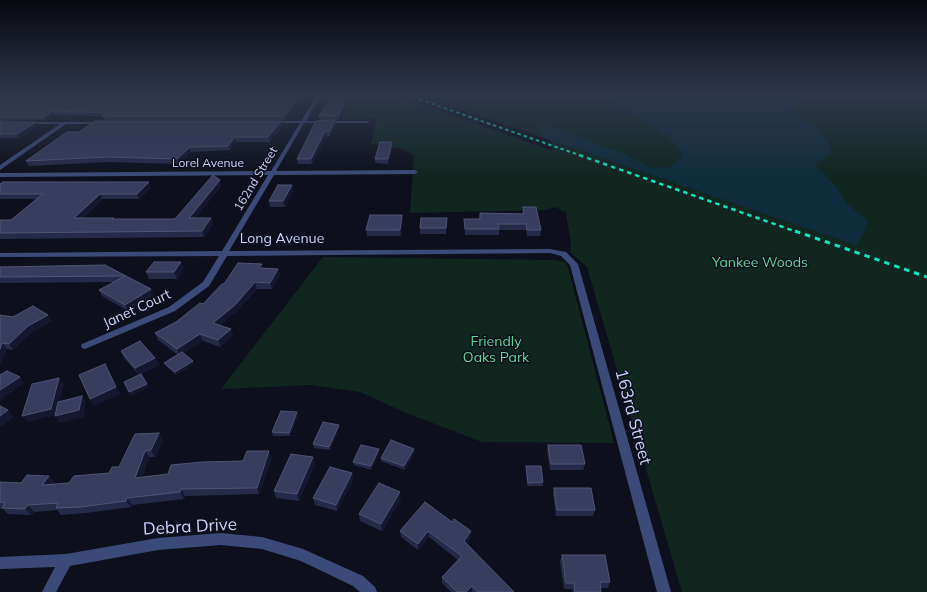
<!DOCTYPE html>
<html>
<head>
<meta charset="utf-8">
<style>
	body { margin:0 }
	canvas { display:block; background:#0d0f1c }
</style>
</head>
<body>
<canvas width="927" height="592"></canvas>
<script>
const ctx = document.querySelector('canvas').getContext('2d');
ctx.lineJoin = 'round';
function paint(path, color) { ctx.fillStyle = color; ctx.fill(path, 'evenodd'); }
const poly = rows => new Path2D(rows.map(r => 'M' + r).join(''));
function trace(path, color, width, dash) { ctx.strokeStyle = color; ctx.lineWidth = width; ctx.lineCap = dash ? 'butt' : 'round'; ctx.setLineDash(dash || []); ctx.stroke(path); }
function label(font, color, halo, rows, align = 'center') {
  ctx.font = font + ' Mulish,sans-serif'; ctx.lineWidth = 3; ctx.setLineDash([]); ctx.textBaseline = 'middle'; ctx.strokeStyle = halo; ctx.fillStyle = color; for (const [text, x, y, turn = 0] of rows) {
    ctx.save(); ctx.translate(x, y); ctx.rotate((+turn || 0) * Math.PI / 180); ctx.textAlign = isNaN(turn) ? turn : align; if (halo) ctx.strokeText(text, 0, 0); ctx.fillText(text, 0, 0); ctx.restore();
  }
}
paint(poly([
	[354,95,394,95,553,151,550,138,541,137,418,95,927,95,927,592,682,592,587,267,570,252,571,245,566,212,555,207,546,210,410,213,414,156,404,149,371,144,377,119,342,120,348,99],
	[323,257,554,260,565,262,568,268,614,443,482,442,404,412,360,392,310,385,221,389]
]), '#10261f');
paint(poly([
	[607,95,790,95,800,101,787,112,812,126,831,145,831,153,815,165,839,190,846,203,868,220,863,234,856,245,541,137,542,126,547,126,623,153,650,168,671,167,682,155,678,146,661,131,616,105]
]), '#0e2c3b');
paint(poly([
	[317,95,321,95,306,121,368,121,370,122,368,123,304,123,276,171,415,170,418,172,415,174,274,175,229,251,550,249,566,252,578,264,671,592,657,592,570,265,561,256,550,253,227,256,209,286,175,311,85,349,82,348,81,346,82,344,169,307,203,282,219,256,0,257,0,253,222,251,268,175,0,177,0,173,271,171,300,123,271,123,269,122,271,121,301,121,317,95],
	[25,122,101,122,103,123,101,124,66,124,0,170,0,165,60,124,27,124,25,123,25,122],
	[221,533,262,537,303,549,363,576,375,587,377,592,360,592,353,586,301,561,262,549,221,545,158,550,70,566,56,592,42,592,55,567,0,569,0,557,66,554,158,538,221,533]
]), '#3b4a78');
trace(poly([
	[407,95,582,156]
]), '#0fe4bc', 2, [3.5, 3]);
trace(poly([
	[579,155,797,232]
]), '#0fe4bc', 2.5, [4.5, 4]);
trace(poly([
	[795,231,927,277]
]), '#0fe4bc', 3, [5.5, 5]);
paint(poly([
	[0,95,302,95,286,120,104,120,102,116,54,115,46,120,0,121],
	[332,95,347,95,342,103,344,103,344,107,338,120,320,120,319,116],
	[335,120,336,125,330,136,326,136,312,164,298,164,297,159],
	[281,121,282,126,270,142,236,142,230,150,191,152,179,164,109,162,29,166,26,161,79,132],
	[0,122,36,122,38,126,19,138,0,138],
	[392,142,393,147,388,164,375,163,375,159],
	[0,184,151,187,139,199,102,199,83,218,115,219,175,219,221,186,195,218,213,224,204,237,0,239,0,220,11,220,36,199,0,199],
	[292,185,293,191,285,207,270,207,269,201],
	[523,207,541,230,540,236,527,236,526,230,499,230,499,235,465,235,464,219,480,219,480,213,522,214],
	[402,215,403,221,401,236,367,236,366,230],
	[447,218,446,234,420,234,420,228],
	[105,265,151,289,153,295,128,311,102,296,99,290,114,282,0,283,0,267],
	[184,268,177,279,149,279,146,272],
	[263,268,280,274,272,289,257,289,237,311,220,325,233,335,220,347,203,341,183,353,194,364,176,375,166,366,164,363,178,355,158,340,155,333,176,322,203,304,224,284],
	[0,315,52,321,32,332,13,350,7,349,0,365],
	[121,351,155,358,159,365,141,374,148,387,131,396,139,375,124,358],
	[298,415,290,436,273,436,272,432],
	[339,425,339,428,330,450,314,448,313,444],
	[163,440,155,457,149,457,142,477,168,474,243,461,272,458,259,494,185,496,184,499,132,505,131,507,86,513,61,515,57,510,34,512,31,515,8,514,3,509,0,509,0,482,21,483,49,476,54,482,53,484,69,483,109,473,119,467],
	[548,445,585,464,583,470,550,470,547,452],
	[415,452,405,470,381,461,381,458],
	[379,453,371,470,354,465,353,462],
	[315,464,299,501,276,498,274,491],
	[526,466,543,482,543,486,527,486,526,470],
	[353,480,337,511,315,505,313,498],
	[554,488,595,510,593,516,556,516,553,494],
	[401,499,382,531,360,521,359,514],
	[425,502,471,538,466,544,514,592,451,592,442,583,442,577,458,560,429,537,418,550,401,537,400,531],
	[562,555,610,582,608,588,601,588,601,592,573,592,572,589,564,589,560,561]
]), '#262a49');
paint(poly([
	[299,95,302,95,286,120,285,116],
	[344,95,347,95,340,107,340,103],
	[344,103,344,107,338,120,338,116],
	[53,111,54,115,46,120,44,117],
	[335,120,336,125,330,136,330,131],
	[281,121,282,126,270,142,268,137],
	[36,122,38,126,19,138,17,134],
	[325,131,326,136,312,164,311,159],
	[235,137,236,142,230,150,228,146],
	[392,142,393,147,388,164,388,159],
	[190,147,191,152,179,164,177,159],
	[220,180,221,186,191,224,189,218],
	[149,182,151,187,139,199,137,194],
	[292,185,293,191,285,207,283,201],
	[100,194,102,199,77,223,74,218],
	[402,215,403,221,401,236,400,230],
	[211,218,213,224,204,237,202,231],
	[181,262,184,268,177,279,174,272],
	[262,264,264,270,259,268],
	[278,269,280,274,272,289,270,283],
	[255,282,257,289,237,311,216,329,213,323],
	[151,289,153,295,128,311,125,305],
	[48,315,52,321,32,332,13,350,9,344,28,326],
	[231,329,233,335,220,347,218,340],
	[200,334,203,341,180,356,177,349],
	[2,343,7,349,0,365,0,349],
	[155,358,159,365,139,375,135,368],
	[193,361,194,364,176,375,175,372],
	[105,364,120,394,94,406,90,399],
	[20,377,24,383,0,400,0,390],
	[59,378,64,384,56,415,28,422,22,416],
	[147,384,148,387,131,396,129,392],
	[82,396,86,402,84,417,60,423,55,416],
	[8,410,14,417,0,427,0,416],
	[297,412,298,415,290,436,289,433],
	[339,425,339,428,330,450,329,447],
	[159,433,163,440,155,457,151,450],
	[379,449,379,453,371,470,371,466],
	[414,449,415,452,405,470,404,466],
	[145,451,149,457,139,485,135,478],
	[269,451,272,458,259,494,257,488],
	[313,457,315,464,299,501,297,494],
	[352,473,353,480,337,511,336,505],
	[49,476,54,482,48,491,42,485],
	[181,489,185,496,184,499,180,492],
	[400,492,401,499,382,531,381,524],
	[127,498,132,505,131,507,126,501],
	[28,505,34,512,31,515,25,509],
	[428,531,429,537,418,550,418,544],
	[471,531,471,538,464,548,464,541],
	[472,586,472,592,466,592]
]), '#15172f');
const building = poly([
	[0,95,299,95,285,116,102,116,107,113,53,111,44,117,0,117,0,95],
	[332,95,344,95,340,103,344,103,338,116,319,116,332,95],
	[335,120,330,131,325,131,311,159,297,159,316,121,335,120],
	[95,121,281,121,268,137,235,137,228,146,190,147,177,159,107,157,26,161,67,132,79,132,95,121],
	[0,122,36,122,17,134,0,134,0,122],
	[380,142,392,142,388,159,375,159,380,142],
	[213,175,220,180,189,218,211,218,202,231,0,233,0,220,11,220,43,194,0,194,0,184,3,182,149,182,137,194,100,194,74,218,114,218,112,219,175,219,213,175],
	[278,185,292,185,283,201,269,201,278,185],
	[523,207,536,207,541,230,527,230,526,224,498,224,499,229,465,229,464,219,480,219,480,213,524,214,523,207],
	[370,215,402,215,400,230,366,230,370,215],
	[421,218,447,218,446,228,420,228,421,218],
	[154,262,181,262,174,272,146,272,154,262],
	[238,263,262,264,259,268,278,269,270,283,255,282,235,305,213,323,231,329,218,340,200,334,177,349,155,333,176,322,200,303,203,304,222,284,224,284,238,263],
	[105,265,151,289,125,305,99,290,125,276,0,277,0,267,105,265],
	[33,306,48,315,28,326,9,344,2,343,0,349,0,315,13,317,33,306],
	[140,341,155,358,135,368,121,351,140,341],
	[182,352,193,361,175,372,164,363,182,352],
	[105,364,116,387,90,399,79,375,105,364],
	[7,371,20,377,0,390,0,375,7,371],
	[141,374,147,384,129,392,124,382,141,374],
	[59,378,51,409,22,416,32,384,59,378],
	[82,396,79,410,55,416,58,402,82,396],
	[0,406,8,410,0,416,0,406],
	[281,411,297,412,289,433,272,432,281,411],
	[323,422,339,425,329,447,313,444,323,422],
	[159,433,151,450,145,451,135,478,168,474,171,465,202,462,243,461,247,451,269,451,257,488,181,489,180,492,127,498,126,501,81,507,56,508,58,503,28,505,25,509,2,508,5,503,0,502,0,482,21,483,27,475,49,476,42,485,69,483,74,476,109,473,112,467,119,467,135,434,159,433],
	[391,440,414,449,404,466,381,458,391,440],
	[361,445,379,449,371,466,353,462,361,445],
	[548,445,581,445,585,464,551,464,548,445],
	[291,454,313,457,297,494,274,491,291,454],
	[526,466,541,466,543,482,528,483,526,466],
	[330,467,352,473,336,505,313,498,330,467],
	[379,483,400,492,381,524,359,514,379,483],
	[554,488,591,488,595,510,557,510,554,488],
	[425,502,452,522,454,519,471,531,464,541,514,592,478,592,472,586,466,592,457,592,442,577,462,556,428,531,418,544,400,531,425,502],
	[562,555,605,555,610,582,600,582,601,592,575,592,574,583,566,583,562,555]
]);
paint(building, '#383c5d');
trace(building, '#4f5476', 1);
const sky = ctx.createLinearGradient(0, 0, 0, 178);
sky.addColorStop(0, '#07080f');
sky.addColorStop(0.53, '#2f374b');
sky.addColorStop(1, '#2f374b00');
ctx.fillStyle = sky;
ctx.fillRect(0, 0, 927, 178);
label('12px', '#ccd4fc', '#0d0f1c', [
	["Lorel Avenue",208,163],
	["162nd Street",256,179,-59]
]);
label('14px', '#ccd4fc', '#0d0f1c', [
	["Long Avenue",282,239],
	["Janet Court",137,309,-25]
]);
label('14px', '#5ed695', '#0d0f1c', [
	["Yankee Woods",760,263],
	["Friendly",496,342],
	["Oaks Park",496,358]
]);
label('17px', '#ccd4fc', '#0d0f1c', [
	["163rd Street",633,417,75],
	["Debra Drive",190,527,-3]
]);
</script>
</body>
</html>
